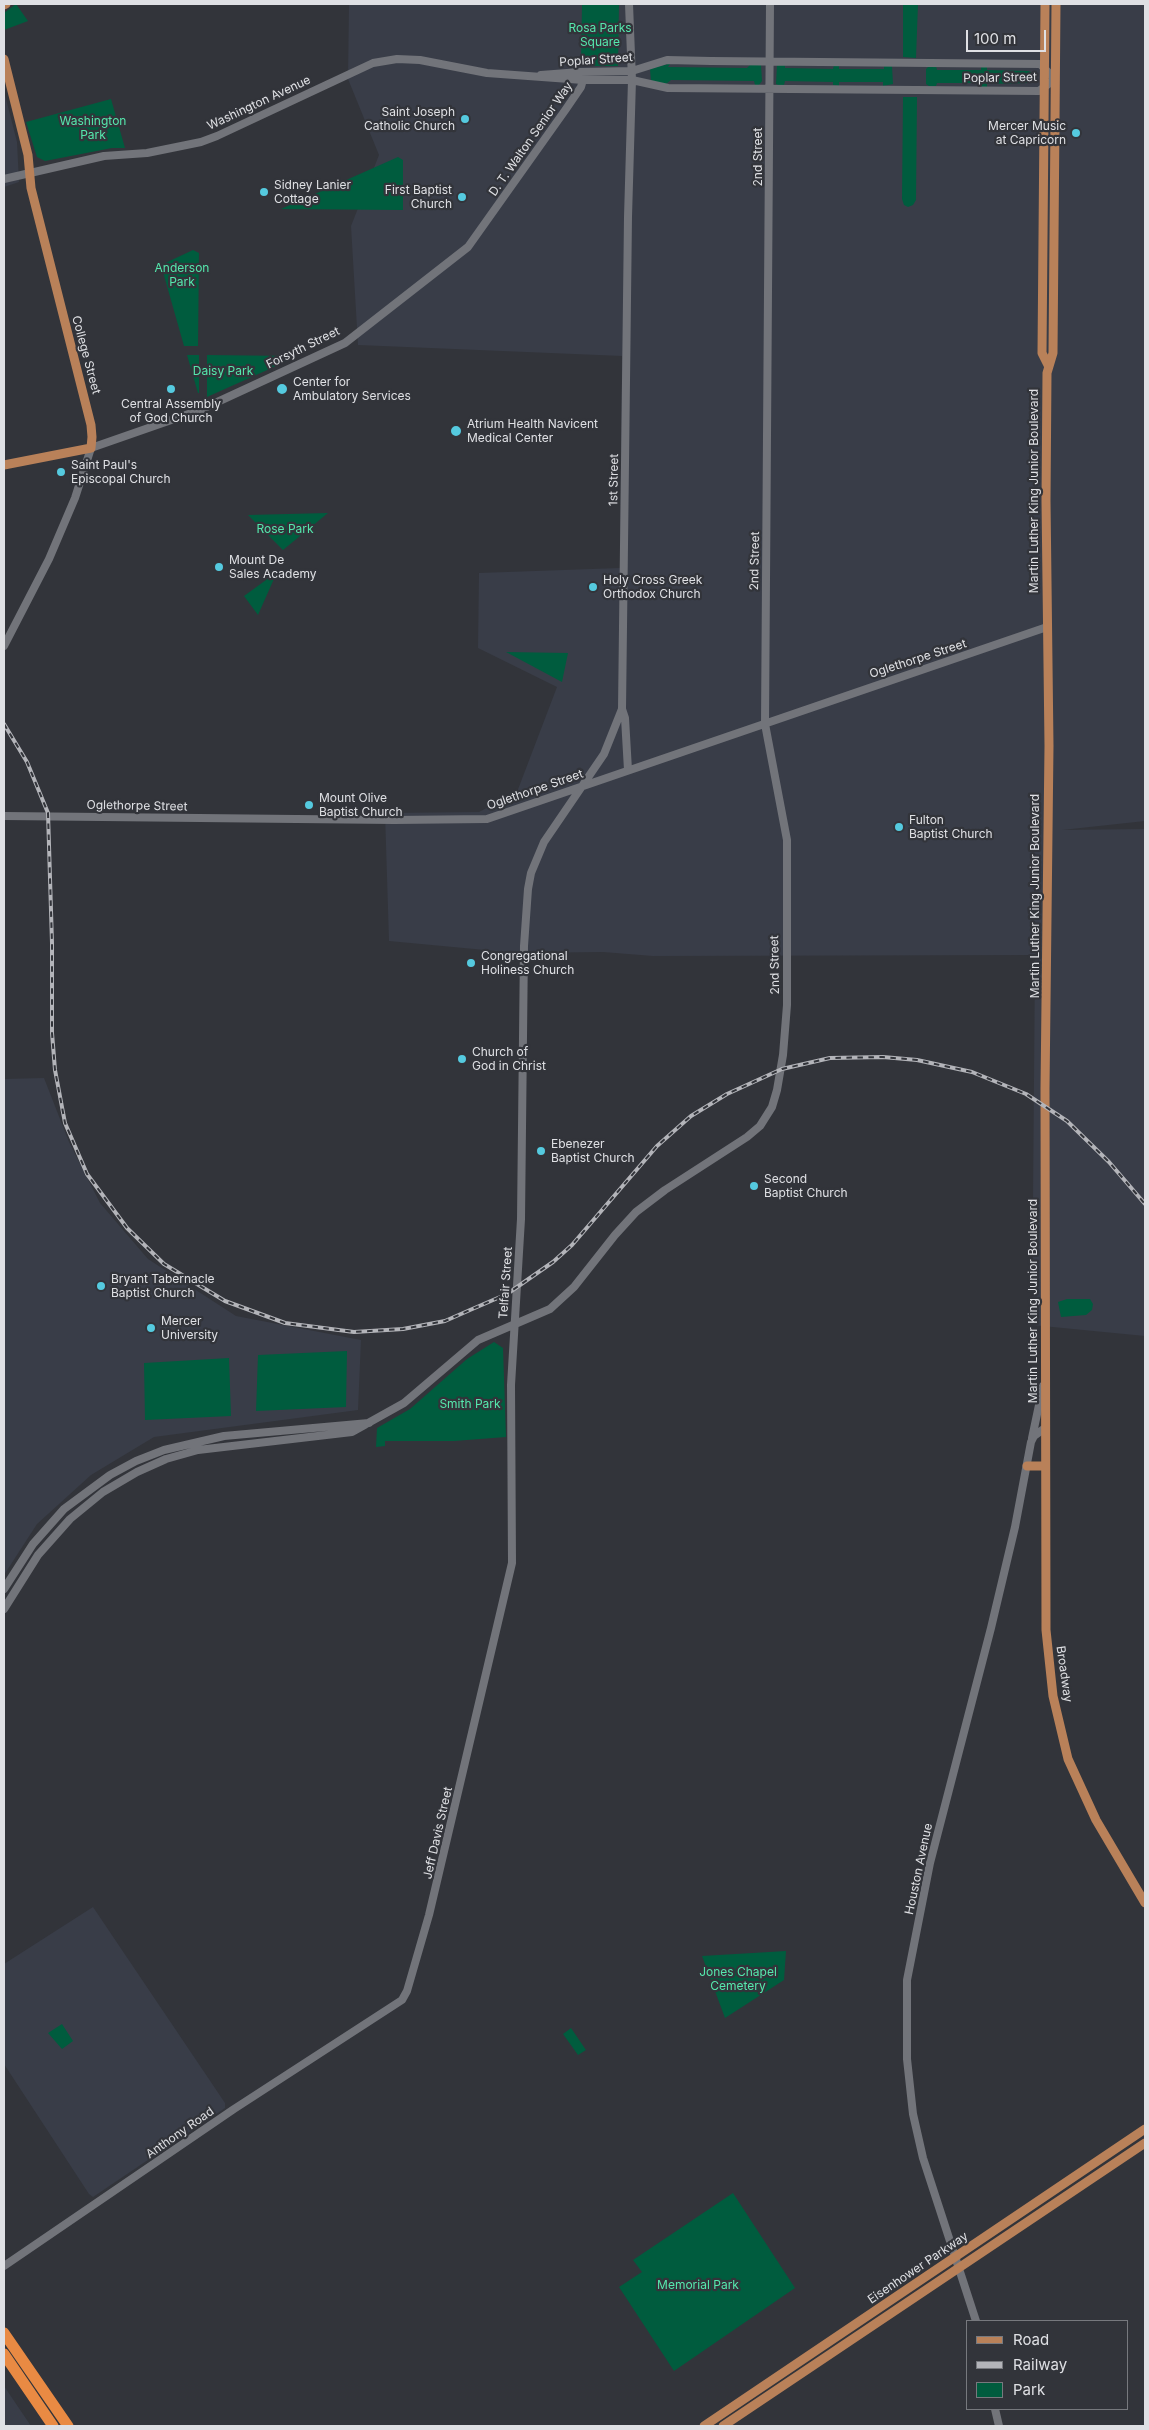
<!DOCTYPE html>
<html>
<head>
<meta charset="utf-8">
<style>
	body { margin:0 }
	#map { position:relative; width:1149px; height:2430px; overflow:hidden; background:#32343a; font-family:Inter,sans-serif }
	canvas { display:block }
	.frame { position:absolute; inset:0; border:5px solid #dfe0e4; pointer-events:none }
	.legend { position:absolute; left:966px; top:2320px; width:162px; height:90px; box-sizing:border-box; background:#32343a; border:1px solid #77797e; margin:0; padding:6px 9px; list-style:none; font-size:15px; color:#dfe0e4 }
	.legend li { display:flex; align-items:center; gap:10px; height:25px }
	.legend b { width:25px; border:1px solid #77797e }
	.scale { position:absolute; left:966px; top:30px; width:80px; height:22px; box-sizing:border-box; border:2px solid #dfe0e4; border-top:0; padding-left:6px; font-size:15px; line-height:18px; white-space:nowrap; color:#dfe0e4; -webkit-text-stroke:4px #32343a; paint-order:stroke }
</style>
</head>
<body>
<div id="map">
<canvas width="1149" height="2430"></canvas>
<div class="frame"></div>
<ul class="legend">
<li><b style="height:6px;background:#b98159"></b>Road</li>
<li><b style="height:6px;background:#b3b4b9"></b>Railway</li>
<li><b style="height:14px;background:#005c3e"></b>Park</li>
</ul>
<div class="scale">100 m</div>
</div>
<script>
const ctx = document.querySelector('canvas').getContext('2d');
ctx.lineJoin = 'round';
function paint(path, color) { ctx.fillStyle = color; ctx.fill(path, 'evenodd'); }
const poly = rows => new Path2D(rows.map(r => 'M' + r).join(''));
function trace(path, color, width, dash) { ctx.strokeStyle = color; ctx.lineWidth = width; ctx.lineCap = dash ? 'butt' : 'round'; ctx.setLineDash(dash || []); ctx.stroke(path); }
function label(font, color, halo, rows, align = 'center') {
  ctx.font = font + ' Inter,sans-serif'; ctx.lineWidth = 4.5; ctx.setLineDash([]); ctx.textBaseline = 'middle'; ctx.strokeStyle = halo; ctx.fillStyle = color; for (const [text, x, y, turn = 0] of rows) {
    ctx.save(); ctx.translate(x, y); ctx.rotate((+turn || 0) * Math.PI / 180); ctx.textAlign = isNaN(turn) ? turn : align; if (halo) ctx.strokeText(text, 0, 0); ctx.fillText(text, 0, 0); ctx.restore();
  }
}
paint(poly([
	[349,4,1145,4,1145,821,1062,830,1145,829,1145,1336,1032,1325,1035,955,653,956,603,952,517,953,389,941,385,813,479,812,517,792,557,687,478,648,479,573,620,568,622,356,358,345,351,226,379,155,348,79],
	[4,91,17,142,19,182,4,187],
	[44,1078,69,1142,100,1203,148,1259,236,1316,361,1340,358,1410,154,1437,91,1475,37,1524,4,1575,4,1079],
	[93,1907,225,2103,225,2108,93,2197,89,2194,4,2064,4,1964],
	[4,2386,31,2426,4,2426]
]), '#393d48');
paint(poly([
	[16,4,28,21,4,30,4,13],
	[582,4,619,4,618,66,581,66],
	[903,4,918,4,916,58,903,57],
	[668,64,670,64,668,67,747,68,751,64,761,65,762,81,759,85,755,85,754,81,671,80,666,84,651,81,650,69],
	[777,65,785,65,785,68,833,69,834,65,839,65,839,69,884,69,884,66,892,66,893,84,883,86,883,82,839,82,839,86,833,85,833,82,785,81,784,85,778,85,776,84],
	[929,66,936,66,937,70,981,70,981,66,987,66,987,70,1028,71,1031,72,1031,82,1028,83,987,84,987,87,981,87,981,83,937,83,936,86,929,86,926,84,926,69],
	[903,97,917,97,916,200,913,205,908,207,904,205,902,199],
	[111,99,125,148,112,148,45,161,37,157,26,122],
	[398,157,403,160,403,210,281,209],
	[193,250,199,253,198,346,184,346,161,265],
	[187,355,199,355,199,393,198,393],
	[207,355,293,356,294,358,207,397],
	[328,513,283,550,248,515],
	[277,572,258,615,244,596],
	[506,652,568,653,562,682],
	[1067,1299,1090,1299,1093,1304,1092,1310,1086,1315,1061,1317,1058,1302],
	[494,1342,503,1348,506,1437,454,1441,385,1441,385,1446,376,1447,377,1428,410,1409,467,1359],
	[347,1351,346,1407,256,1411,258,1355],
	[229,1358,231,1416,145,1420,144,1363],
	[786,1951,784,1980,725,2018,702,1956],
	[62,2024,73,2041,62,2049,48,2033],
	[571,2028,586,2050,578,2055,563,2034],
	[733,2193,795,2288,674,2371,619,2287,642,2272,633,2260]
]), '#005c3e');
trace(poly([
	[4,179,104,156,147,153,201,142,217,136,373,63,397,59,420,60,487,73,583,80,632,80,668,88,1039,91,1055,79,1040,64,711,61,667,60,632,71,580,72,541,75],
	[4,646,49,559,75,498,91,448,200,410,345,343,468,247,566,109,581,87,584,76],
	[622,709,625,718,628,770],
	[4,816,394,820,487,819,1047,627],
	[1032,1438,1043,1386],
	[4,1589,33,1544,64,1509,110,1475,136,1461,164,1450,224,1436,369,1423],
	[4,1609,38,1555,70,1519,103,1492,137,1472,166,1459,198,1450,352,1432,404,1403,478,1340,550,1309,574,1287,615,1235,636,1212,665,1190,747,1137,760,1126,772,1107,777,1090,783,1055,787,1005,787,840,765,724,770,4],
	[4,2266,234,2109,402,2000,407,1991,429,1915,512,1563,511,1385,521,1219,524,946,528,889,531,873,544,842,604,754,622,709,628,217,632,80,629,4],
	[976,2321,923,2158,913,2114,907,2059,907,1980,930,1863,991,1628,1015,1527,1031,1442,1034,1436,1045,1428],
	[995,2409,999,2426]
]), '#72747a', 8);
trace(poly([
	[1045,4,1042,353,1048,365],
	[1056,4,1053,353,1047,373,1046,500,1049,746,1045,1088,1046,1630,1053,1696,1068,1759,1096,1820,1145,1903],
	[4,5,6,4],
	[4,59,28,155,31,188,91,425,92,437,91,448,4,465],
	[1027,1466,1045,1466],
	[704,2426,1145,2129],
	[723,2426,1145,2143]
]), '#b98159', 9);
trace(poly([
	[4,2333,68,2426],
	[4,2354,53,2426]
]), '#e98a43', 11);
const rail = poly([
	[4,724,27,762,48,813,52,943,52,1033,55,1070,65,1123,87,1174,127,1228,164,1264,225,1301,285,1323,354,1332,403,1329,445,1321,470,1310,507,1294,553,1262,572,1245,657,1146,691,1116,727,1094,782,1069,830,1058,883,1057,917,1060,972,1072,1026,1094,1067,1121,1109,1162,1145,1204]
]);
trace(rail, '#b3b4b9', 4);
trace(rail, '#32343a', 2, [5.5]);
for (const [x, y, r, color] of [
	[465,119,5,"#55cadf"],
	[1076,133,5,"#55cadf"],
	[264,192,5,"#55cadf"],
	[462,197,5,"#55cadf"],
	[171,389,5,"#55cadf"],
	[282,389,6,"#55cadf"],
	[456,431,6,"#55cadf"],
	[61,472,5,"#55cadf"],
	[219,567,5,"#55cadf"],
	[593,587,5,"#55cadf"],
	[309,805,5,"#55cadf"],
	[899,827,5,"#55cadf"],
	[471,963,5,"#55cadf"],
	[462,1059,5,"#55cadf"],
	[541,1151,5,"#55cadf"],
	[754,1186,5,"#55cadf"],
	[101,1286,5,"#55cadf"],
	[151,1328,5,"#55cadf"]
]) { const dot = new Path2D(); dot.arc(x, y, r, 0, 2 * Math.PI); ctx.fillStyle = color; ctx.fill(dot); trace(dot, '#32343a', 2); }
label('12px', '#55e8ad', '#32343a', [
	["Rosa Parks",600,28],
	["Square",600,42],
	["Washington",93,121],
	["Park",93,135],
	["Anderson",182,268],
	["Park",182,282],
	["Daisy Park",223,371],
	["Rose Park",285,529],
	["Smith Park",470,1404],
	["Jones Chapel",738,1972],
	["Cemetery",738,1986],
	["Memorial Park",698,2285]
]);
label('12px', '#dfe0e4', '#32343a', [
	["Poplar Street",596,60,-4],
	["Poplar Street",1000,78,-1],
	["Washington Avenue",259,103,-25],
	["D. T. Walton Senior Way",531,139,-55],
	["2nd Street",758,157,-90],
	["Forsyth Street",303,348,-26],
	["College Street",86,355,75],
	["1st Street",614,480,-89],
	["Martin Luther King Junior Boulevard",1034,491,-90],
	["2nd Street",755,561,-89],
	["Oglethorpe Street",918,659,-18],
	["Oglethorpe Street",535,790,-19],
	["Oglethorpe Street",137,806,1],
	["Martin Luther King Junior Boulevard",1035,896,-90],
	["2nd Street",775,965,-91],
	["Telfair Street",506,1283,-86],
	["Martin Luther King Junior Boulevard",1033,1301,-90],
	["Broadway",1064,1674,82],
	["Jeff Davis Street",438,1833,-77],
	["Houston Avenue",919,1869,-78],
	["Anthony Road",180,2133,-35],
	["Eisenhower Parkway",918,2268,-34]
]);
label('12px', '#dfe0e4', '#32343a', [
	["Saint Joseph",455,112,"right"],
	["Catholic Church",455,126,"right"],
	["Mercer Music",1066,126,"right"],
	["at Capricorn",1066,140,"right"],
	["Sidney Lanier",274,185],
	["Cottage",274,199],
	["First Baptist",452,190,"right"],
	["Church",452,204,"right"],
	["Center for",293,382],
	["Ambulatory Services",293,396],
	["Central Assembly",171,404,"center"],
	["of God Church",171,418,"center"],
	["Atrium Health Navicent",467,424],
	["Medical Center",467,438],
	["Saint Paul's",71,465],
	["Episcopal Church",71,479],
	["Mount De",229,560],
	["Sales Academy",229,574],
	["Holy Cross Greek",603,580],
	["Orthodox Church",603,594],
	["Mount Olive",319,798],
	["Baptist Church",319,812],
	["Fulton",909,820],
	["Baptist Church",909,834],
	["Congregational",481,956],
	["Holiness Church",481,970],
	["Church of",472,1052],
	["God in Christ",472,1066],
	["Ebenezer",551,1144],
	["Baptist Church",551,1158],
	["Second",764,1179],
	["Baptist Church",764,1193],
	["Bryant Tabernacle",111,1279],
	["Baptist Church",111,1293],
	["Mercer",161,1321],
	["University",161,1335]
], 'left');
</script>
</body>
</html>
